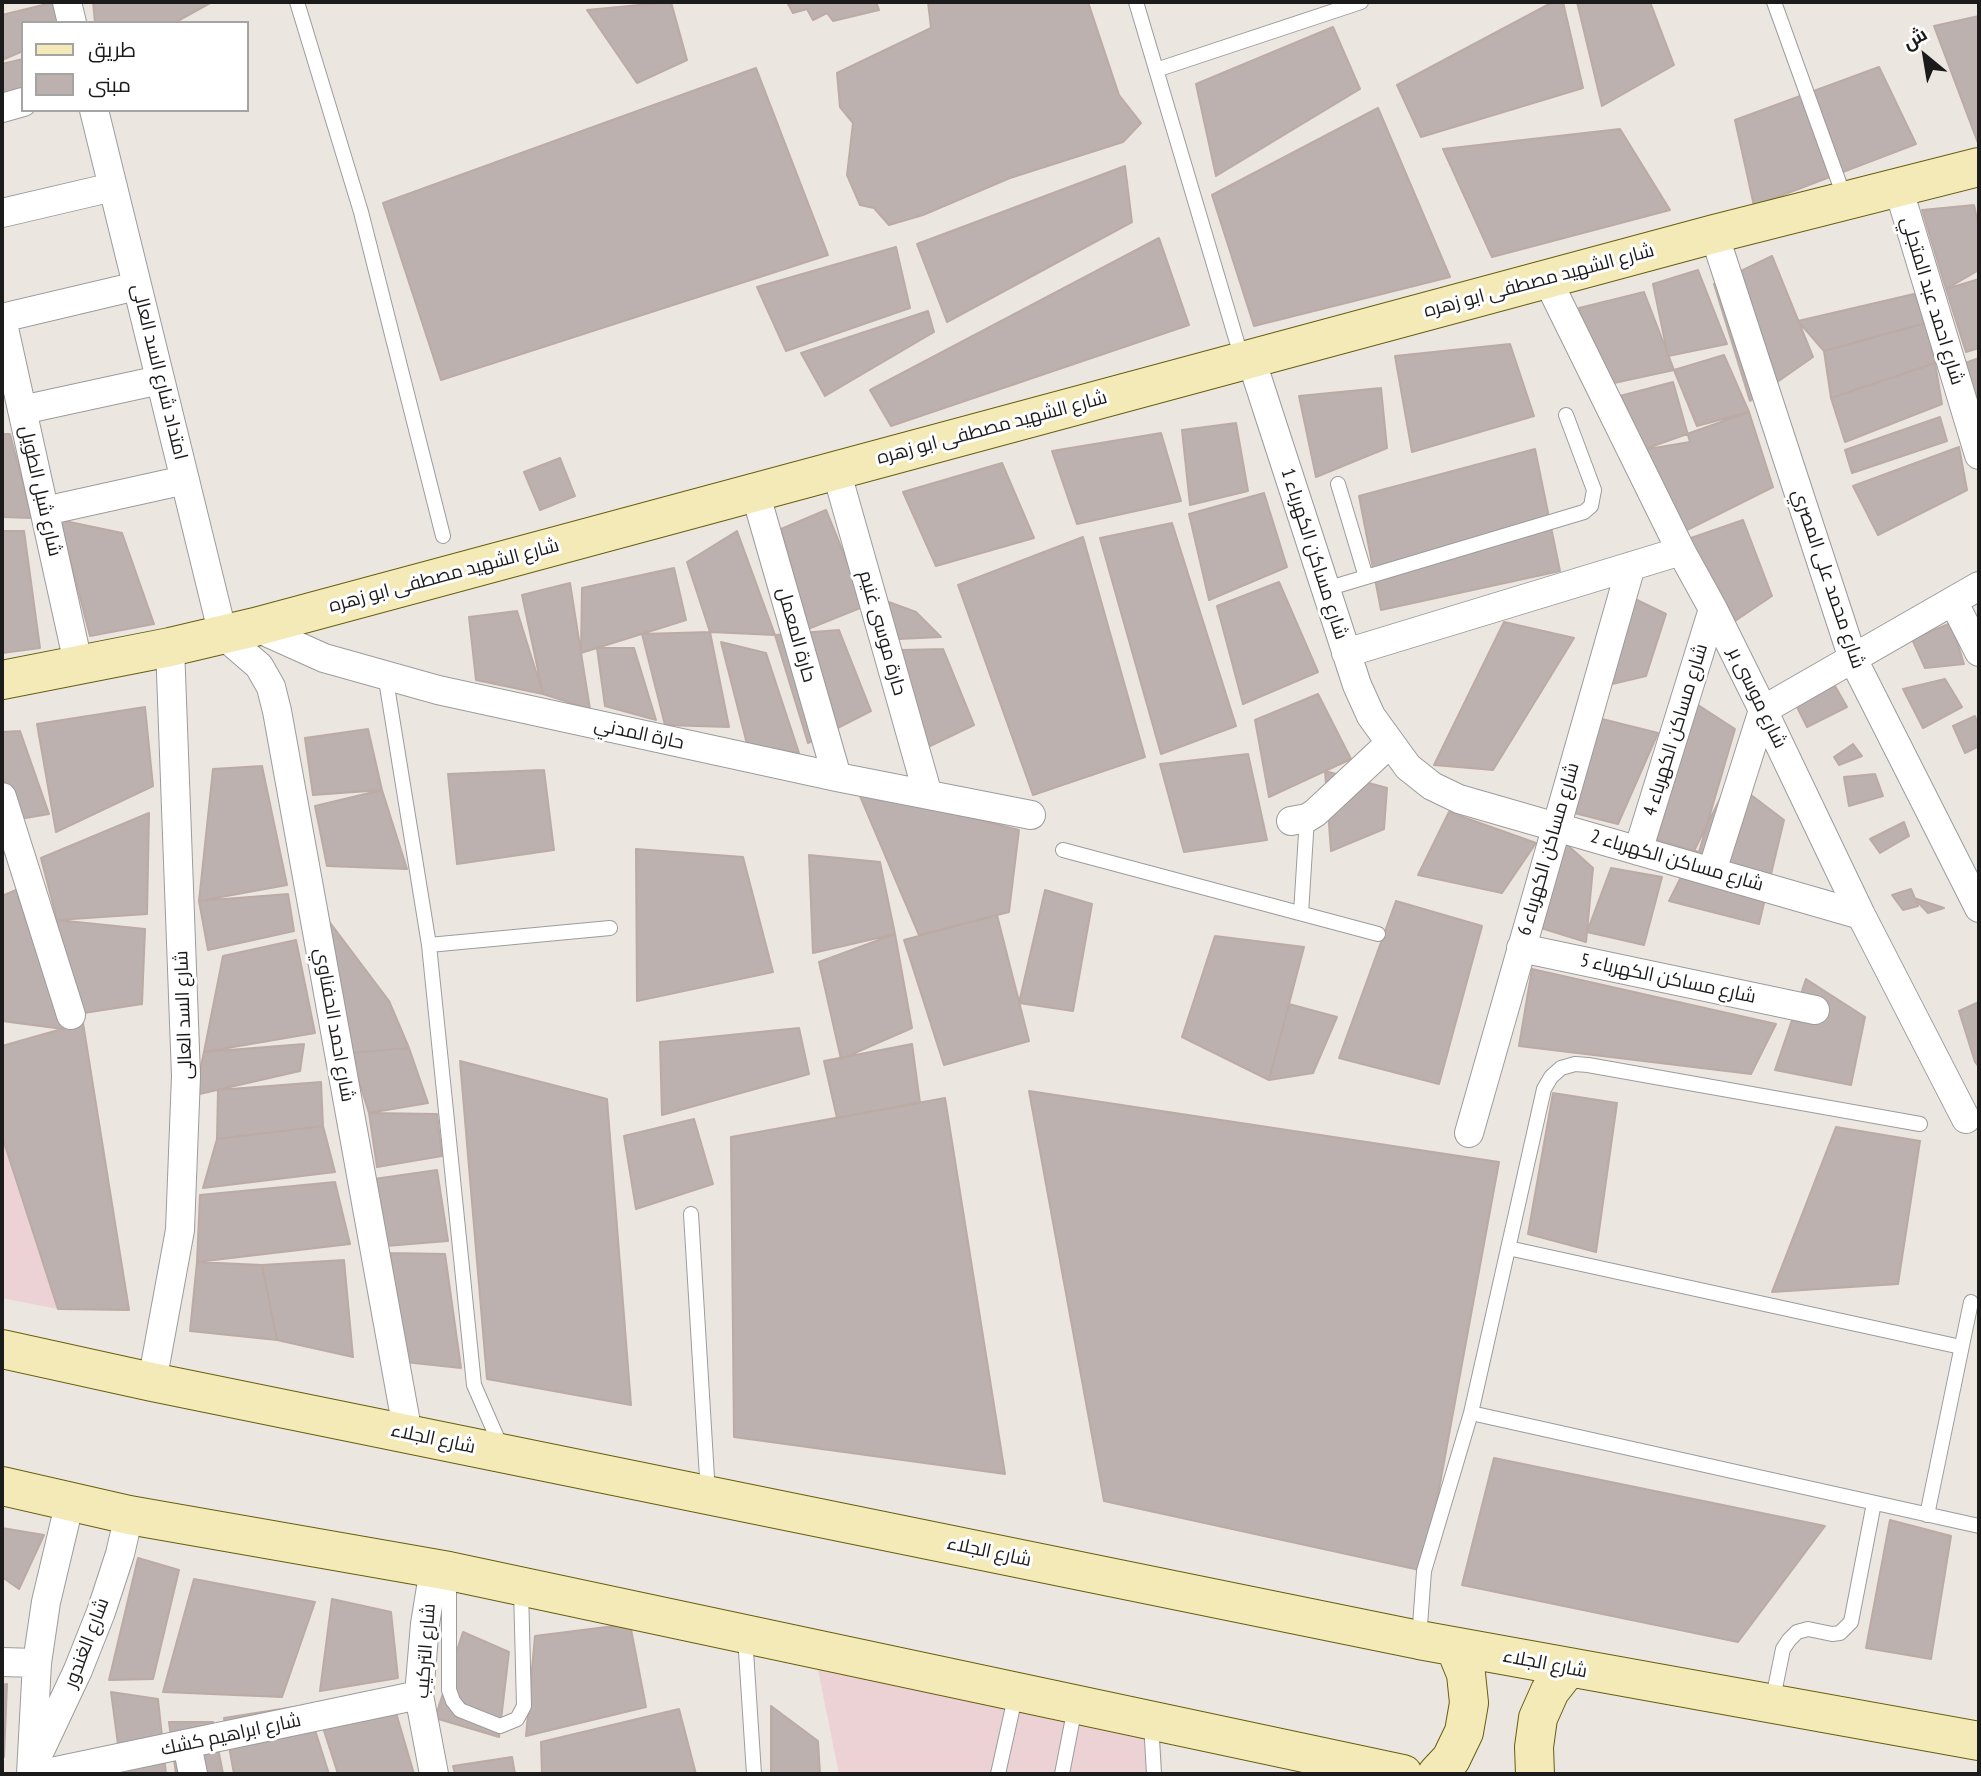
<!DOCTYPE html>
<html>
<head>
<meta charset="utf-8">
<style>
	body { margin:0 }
	#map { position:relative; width:1981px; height:1776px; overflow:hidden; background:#ece6e1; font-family:"PT Sans Narrow",Cairo,sans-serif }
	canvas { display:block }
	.frame { position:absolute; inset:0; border:4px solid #1b1b1b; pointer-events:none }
	.legend { position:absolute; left:21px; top:21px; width:228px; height:91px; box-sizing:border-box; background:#fff; border:2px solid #a4a4a4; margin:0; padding:9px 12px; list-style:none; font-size:21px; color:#1b1b1b }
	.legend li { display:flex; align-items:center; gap:14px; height:35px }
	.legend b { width:35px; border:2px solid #a4a4a4 }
	.north { position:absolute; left:1890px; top:21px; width:70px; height:70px; -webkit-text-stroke:5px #fff; paint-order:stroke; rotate:330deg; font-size:19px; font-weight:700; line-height:28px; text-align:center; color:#1b1b1b }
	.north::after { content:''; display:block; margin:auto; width:24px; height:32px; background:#1b1b1b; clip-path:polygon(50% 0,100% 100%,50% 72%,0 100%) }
</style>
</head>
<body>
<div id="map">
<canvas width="1981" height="1776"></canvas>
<div class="frame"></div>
<ul class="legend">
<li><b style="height:9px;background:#f3eab7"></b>طريق</li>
<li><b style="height:19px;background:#bcb1ae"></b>مبنى</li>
</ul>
<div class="north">ش</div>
</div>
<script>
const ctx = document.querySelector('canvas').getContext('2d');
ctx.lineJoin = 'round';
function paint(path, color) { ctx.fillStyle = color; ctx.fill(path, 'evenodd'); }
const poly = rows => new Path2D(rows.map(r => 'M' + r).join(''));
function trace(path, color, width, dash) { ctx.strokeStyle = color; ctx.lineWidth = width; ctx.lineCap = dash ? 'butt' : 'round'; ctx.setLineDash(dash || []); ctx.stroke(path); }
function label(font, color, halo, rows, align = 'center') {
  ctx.font = font + ' "PT Sans Narrow",Cairo,sans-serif'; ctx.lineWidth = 6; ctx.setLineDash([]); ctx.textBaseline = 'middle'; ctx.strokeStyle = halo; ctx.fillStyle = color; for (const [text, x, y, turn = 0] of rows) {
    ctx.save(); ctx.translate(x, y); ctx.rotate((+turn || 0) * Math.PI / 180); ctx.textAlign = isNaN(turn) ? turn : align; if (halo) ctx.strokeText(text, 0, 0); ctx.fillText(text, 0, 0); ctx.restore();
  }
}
paint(poly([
	[2,1115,58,1309,2,1298],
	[813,1645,1160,1718,1162,1774,839,1774]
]), '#ecd1d5');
const building = poly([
	[55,2,60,23,23,23,23,51,2,60,2,15,55,2],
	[93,2,212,2,174,23,95,23,93,2],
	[671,2,687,60,637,83,587,10,671,2],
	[787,2,876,2,879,10,833,21,827,13,813,20,807,9,793,13,787,2],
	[928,2,1088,2,1119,95,1141,123,1123,142,1010,178,923,215,889,225,874,208,860,205,847,175,853,123,840,107,837,73,931,28,928,2],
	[1553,2,1563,2,1583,88,1421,137,1397,85,1553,2],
	[1577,2,1650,2,1674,65,1602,106,1577,2],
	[1979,16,1979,143,1978,143,1934,26,1979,16],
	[1333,27,1360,89,1216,176,1196,84,1333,27],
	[23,59,23,95,2,107,2,64,23,59],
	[1879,67,1916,144,1754,206,1735,120,1879,67],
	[756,68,828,255,441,380,383,203,756,68],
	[1378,108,1450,277,1254,326,1212,195,1378,108],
	[1620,129,1670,210,1492,257,1443,149,1620,129],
	[1125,166,1132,222,947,322,917,244,1125,166],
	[1974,205,1979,228,1979,270,1946,289,1922,210,1974,205],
	[1159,238,1189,325,891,426,870,390,1159,238],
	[896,247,910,308,786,351,757,287,896,247],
	[1772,256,1813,357,1750,401,1714,284,1772,256],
	[1698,270,1727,344,1668,356,1653,284,1698,270],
	[1979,279,1979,348,1966,352,1946,289,1979,279],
	[1644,292,1674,370,1600,386,1579,308,1644,292],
	[1914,294,1926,323,1824,351,1798,321,1914,294],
	[928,311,934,332,825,396,801,353,928,311],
	[1926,323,1935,363,1831,398,1824,351,1926,323],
	[1510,344,1534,416,1412,452,1395,356,1510,344],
	[1724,355,1749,412,1697,426,1674,370,1724,355],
	[1979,358,1979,408,1965,363,1979,358],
	[1935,363,1942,404,1845,442,1831,398,1935,363],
	[1673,382,1690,442,1642,450,1616,397,1673,382],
	[1381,388,1387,448,1316,477,1299,396,1381,388],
	[1749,412,1773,487,1685,531,1642,450,1749,412],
	[1940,417,1947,441,1852,473,1845,450,1940,417],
	[1236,423,1248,491,1190,505,1182,430,1236,423],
	[1161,433,1181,501,1077,524,1052,451,1161,433],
	[2,434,10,434,32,518,2,517,2,434],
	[1959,447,1967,490,1878,535,1853,486,1959,447],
	[1535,449,1560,571,1381,610,1359,496,1535,449],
	[560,458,575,496,540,510,524,472,560,458],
	[1002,463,1034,538,936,566,903,492,1002,463],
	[1264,493,1287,567,1209,600,1189,514,1264,493],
	[826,510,865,606,808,629,781,529,826,510],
	[60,520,122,533,154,624,90,636,60,520],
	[1743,520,1772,596,1735,621,1688,539,1743,520],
	[1172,523,1236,726,1161,754,1100,538,1172,523],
	[2,531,24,531,40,648,2,653,2,531],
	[737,531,775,635,710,632,687,562,737,531],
	[1083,537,1145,757,1033,795,958,585,1083,537],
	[674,568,686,620,581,653,582,588,674,568],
	[1279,582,1318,672,1243,704,1217,606,1279,582],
	[570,583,581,653,590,709,543,694,522,595,570,583],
	[1635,599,1666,614,1646,676,1608,685,1635,599],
	[886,601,916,612,941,637,899,639,886,601],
	[517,611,543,694,476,680,469,617,517,611],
	[1504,622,1574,638,1493,770,1434,765,1504,622],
	[1951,623,1964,664,1925,668,1912,639,1951,623],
	[839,630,871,711,808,743,775,635,839,630],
	[710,632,729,727,665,725,642,634,710,632],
	[721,642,766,653,799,753,747,744,721,642],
	[597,648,634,648,656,720,605,706,597,648],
	[943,649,974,725,928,747,901,650,943,649],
	[1945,679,1962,707,1923,728,1903,689,1945,679],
	[1835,686,1847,707,1807,727,1796,705,1835,686],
	[1318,694,1351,759,1269,797,1255,720,1318,694],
	[1695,703,1735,729,1699,852,1657,840,1695,703],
	[145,707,153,786,56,832,37,724,145,707],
	[1975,716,1979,727,1979,746,1965,753,1953,726,1975,716],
	[1602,719,1658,733,1618,824,1570,812,1602,719],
	[368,729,382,790,313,795,305,738,368,729],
	[20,731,49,814,2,822,2,732,20,731],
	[1853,744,1862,756,1839,765,1834,757,1853,744],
	[1248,754,1267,840,1184,852,1160,764,1248,754],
	[262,766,287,885,199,901,213,769,262,766],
	[544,770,554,850,457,864,448,774,544,770],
	[1325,771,1387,788,1384,829,1331,851,1325,771],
	[1875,774,1883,796,1849,806,1844,777,1875,774],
	[1730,779,1784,820,1759,924,1669,901,1730,779],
	[857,789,1019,830,1009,912,919,935,857,789],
	[382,790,407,869,327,866,315,806,382,790],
	[1449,812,1536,843,1502,893,1418,875,1449,812],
	[149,813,147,914,57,920,41,858,149,813],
	[1904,822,1909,836,1880,853,1870,839,1904,822],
	[1564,842,1593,868,1586,942,1528,924,1564,842],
	[636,849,743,857,773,972,637,1001,636,849],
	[809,855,880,862,895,934,813,953,809,855],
	[1611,868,1662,877,1644,945,1587,932,1611,868],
	[1911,889,1918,906,1903,910,1892,895,1911,889],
	[16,890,63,1029,2,1021,2,896,16,890],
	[1045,890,1092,904,1073,1011,1019,1003,1045,890],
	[288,894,294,931,208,950,199,901,288,894],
	[1914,898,1944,908,1928,913,1914,898],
	[1396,901,1482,926,1439,1084,1339,1058,1396,901],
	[322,912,389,1001,409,1048,350,1053,322,912],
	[997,915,1029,1041,944,1065,904,940,997,915],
	[57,920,145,929,142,1004,71,1015,57,920],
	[895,934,912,1028,841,1059,819,962,895,934],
	[1215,936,1304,947,1269,1080,1182,1037,1215,936],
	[296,940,315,1033,204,1052,223,956,296,940],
	[1532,969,1776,1024,1751,1074,1519,1046,1532,969],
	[1806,979,1865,1017,1851,1085,1775,1070,1806,979],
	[1979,1002,1978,1025,1979,1067,1975,1062,1959,1011,1979,1002],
	[1289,1004,1337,1017,1313,1073,1269,1080,1289,1004],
	[83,1023,129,1310,58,1309,2,1136,2,1046,83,1023],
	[799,1028,809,1074,662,1115,660,1042,799,1028],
	[304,1044,300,1071,195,1095,204,1052,304,1044],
	[912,1044,920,1103,837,1118,824,1061,912,1044],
	[409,1048,428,1103,369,1113,350,1053,409,1048],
	[460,1061,607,1099,631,1405,487,1379,460,1061],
	[321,1082,323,1126,217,1139,218,1090,321,1082],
	[1029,1091,1499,1162,1424,1571,1104,1501,1029,1091],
	[1553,1093,1617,1103,1596,1252,1528,1234,1553,1093],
	[945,1098,1005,1474,734,1437,731,1137,945,1098],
	[369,1113,437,1114,442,1156,377,1167,369,1113],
	[694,1119,713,1184,636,1209,624,1136,694,1119],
	[323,1126,335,1172,203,1188,217,1139,323,1126],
	[1836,1127,1920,1141,1898,1284,1772,1292,1836,1127],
	[437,1170,448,1241,386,1246,374,1179,437,1170],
	[335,1182,350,1244,197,1262,200,1195,335,1182],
	[391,1253,445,1254,461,1368,395,1361,391,1253],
	[344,1260,353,1357,277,1340,262,1265,344,1260],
	[197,1262,262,1265,277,1340,190,1331,197,1262],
	[1494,1458,1825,1526,1738,1642,1462,1585,1494,1458],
	[1890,1520,1951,1536,1931,1659,1866,1648,1890,1520],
	[2,1528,44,1535,19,1589,2,1577,2,1528],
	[138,1558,179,1570,153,1679,109,1680,138,1558],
	[194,1579,315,1602,282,1697,163,1692,194,1579],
	[332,1599,391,1612,398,1678,320,1691,332,1599],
	[630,1624,646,1707,526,1736,535,1636,630,1624],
	[463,1632,509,1652,499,1737,435,1718,463,1632],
	[7,1684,4,1757,2,1758,2,1685,7,1684],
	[389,1689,414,1774,338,1774,317,1709,389,1689],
	[111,1692,158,1699,166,1774,122,1774,111,1692],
	[307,1705,329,1774,234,1774,224,1718,307,1705],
	[771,1706,818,1741,820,1774,771,1774,771,1706],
	[679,1709,696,1774,542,1774,541,1742,679,1709],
	[169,1722,213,1722,223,1774,176,1774,169,1722],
	[512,1757,515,1774,455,1774,453,1766,512,1757]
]);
paint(building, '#bcb1ae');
trace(building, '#bcaaa5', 2);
const lane = poly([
	[297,2,361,212,443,536],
	[1136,2,1242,359],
	[1774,2,1845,199],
	[1156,70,1361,2],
	[1338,484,1366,577],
	[1326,589,1584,512,1591,506,1594,490,1566,415],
	[385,674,429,945,474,1385,502,1449],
	[1063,850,1378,934],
	[1301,913,1307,818],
	[429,945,610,928],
	[691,1214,708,1494],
	[1508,1248,1961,1347],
	[1471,1413,1979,1526],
	[1927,1515,1971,1302],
	[449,1573,449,1690,453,1701,460,1710,500,1726,517,1719,524,1706,521,1589],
	[745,1636,754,1774],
	[1419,1639,1424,1571,1471,1413,1544,1089,1551,1077,1561,1068,1575,1064,1588,1065,1920,1124],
	[1772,1703,1783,1649,1789,1640,1797,1632,1808,1629,1832,1634,1840,1633,1851,1622,1874,1503],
	[1151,1722,1154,1774],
	[998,1774,1016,1693],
	[1062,1774,1075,1707]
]);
const street = poly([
	[67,2,72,23],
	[2,108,23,102],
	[94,110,223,635,259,666,271,687,277,711,408,1434],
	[1898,187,1979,455],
	[2,213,113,187],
	[1714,234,1853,659,1979,908],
	[1547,279,1681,551,1713,609,1763,710,1861,915,1966,1119],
	[2,318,137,286],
	[2,319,78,663],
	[1251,359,1357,685,1371,716,1408,767,1432,786,1459,799,1861,915],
	[22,410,160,380],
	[836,470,928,795],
	[755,492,837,777],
	[45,511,185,480],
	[1953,601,1979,652],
	[255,627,324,658,438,690,837,777,1031,815],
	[1346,653,1681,551],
	[2,797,71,1015],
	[1291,821,1307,818,1315,813,1389,744],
	[1638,851,1713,609],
	[1712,871,1763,710,1979,586],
	[1521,948,1815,1010],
	[1469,1133,1631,566],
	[152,1382,180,1230,186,1076,170,647],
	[2,1662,37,1663],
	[187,1744,193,1774],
	[37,1757,78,1670,101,1612,120,1554,129,1515],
	[31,1774,37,1663,46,1602,70,1501],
	[42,1774,419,1695],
	[434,1774,419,1695,425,1624,434,1569]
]);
const secondary = poly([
	[2,680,170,647,255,627,1714,234,1979,167],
	[2,1349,152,1382,1419,1640,1979,1741],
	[2,1486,129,1515,449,1571,1403,1774],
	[1437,1774,1451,1759,1464,1732,1469,1703,1466,1674,1455,1647],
	[1535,1774,1534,1747,1538,1718,1550,1691,1568,1668]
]);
trace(lane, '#9c9c9c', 16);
trace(street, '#9c9c9c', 30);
trace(secondary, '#675e0d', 40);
trace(lane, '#fff', 14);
trace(street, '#fff', 28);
trace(secondary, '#f3eab7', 38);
label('19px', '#1b1b1b', '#fff', [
	["شارع الشهيد مصطفى ابو زهره",1539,281,-15],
	["شارع احمد عبد المتجلي",1932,301,73],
	["امتداد شارع السد العالى",159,372,76],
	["شارع الشهيد مصطفى ابو زهره",992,428,-15],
	["شارع شبل الطويل",40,491,77],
	["شارع مساكن الكهرباء 1",1314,554,72],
	["شارع الشهيد مصطفى ابو زهره",444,576,-15],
	["شارع محمد على المصري",1828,579,71],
	["حارة موسى غنيم",882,633,74],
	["حارة المعمل",796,635,74],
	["شارع موسى بر",1757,698,64],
	["شارع مساكن الكهرباء 4",1676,730,-73],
	["حارة المدني",639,734,12],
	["شارع مساكن الكهرباء 6",1549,849,-74],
	["شارع مساكن الكهرباء 2",1677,861,16],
	["شارع مساكن الكهرباء 5",1668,979,12],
	["شارع السد العالى",184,1015,-92],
	["شارع احمد الحفناوي",334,1025,80],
	["شارع الجلاء",433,1439,12],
	["شارع الجلاء",989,1552,12],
	["شارع الغندور",87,1643,-69],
	["شارع التركيب",426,1651,-86],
	["شارع الجلاء",1545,1664,11],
	["شارع ابراهيم كشك",231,1735,-12]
]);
</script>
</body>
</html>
